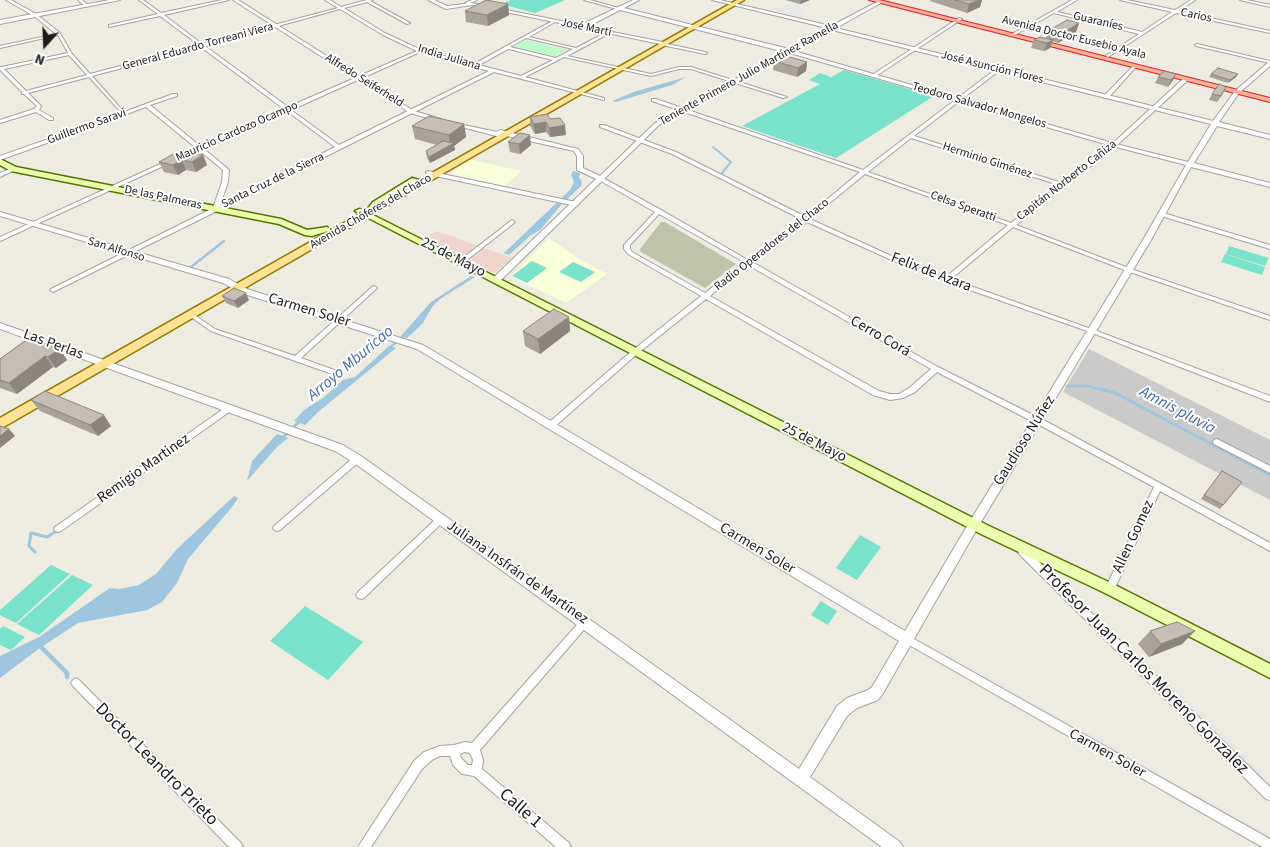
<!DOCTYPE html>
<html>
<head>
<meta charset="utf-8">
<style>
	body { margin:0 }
	#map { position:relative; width:1270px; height:847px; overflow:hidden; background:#eeebe0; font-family:"Source Sans 3",sans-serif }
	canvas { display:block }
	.north { position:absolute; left:20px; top:20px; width:50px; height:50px; -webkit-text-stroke:4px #fff; paint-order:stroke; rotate:200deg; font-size:14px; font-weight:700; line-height:20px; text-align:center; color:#1c1c1c }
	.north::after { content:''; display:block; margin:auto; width:18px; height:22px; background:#1c1c1c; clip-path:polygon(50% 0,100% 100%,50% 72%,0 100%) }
</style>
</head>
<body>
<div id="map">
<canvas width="1270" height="847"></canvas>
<div class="north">N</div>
</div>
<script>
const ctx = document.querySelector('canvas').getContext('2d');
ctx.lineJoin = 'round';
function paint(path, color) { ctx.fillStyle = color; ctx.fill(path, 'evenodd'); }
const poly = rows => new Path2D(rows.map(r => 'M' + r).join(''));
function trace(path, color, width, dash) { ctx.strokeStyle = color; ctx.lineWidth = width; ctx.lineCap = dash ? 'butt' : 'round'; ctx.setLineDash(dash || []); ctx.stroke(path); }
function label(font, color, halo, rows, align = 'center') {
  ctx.font = font + ' "Source Sans 3",sans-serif'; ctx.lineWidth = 4; ctx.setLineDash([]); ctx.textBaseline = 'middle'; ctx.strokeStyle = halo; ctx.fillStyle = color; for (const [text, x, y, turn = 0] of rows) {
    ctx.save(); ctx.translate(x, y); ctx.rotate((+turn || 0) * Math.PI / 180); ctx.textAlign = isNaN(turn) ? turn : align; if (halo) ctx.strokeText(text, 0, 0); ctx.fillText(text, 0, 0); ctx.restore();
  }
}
paint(poly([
	[437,231,512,258,494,273,423,239]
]), '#f0d5ce');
paint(poly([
	[469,159,521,171,505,186,451,174],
	[549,238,576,257,607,274,566,303,511,277]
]), '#f9ffd8');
paint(poly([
	[1089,349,1270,440,1270,500,1063,392]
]), '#cacaca');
paint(poly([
	[661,222,665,222,736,264,705,288,641,252,640,249]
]), '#bfc3ac');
paint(poly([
	[526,40,567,50,555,56,515,47]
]), '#b9fcc9');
paint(poly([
	[511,0,565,0,535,13,501,4],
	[844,70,934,96,836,158,742,126,820,84,809,80,820,73,831,77,828,79],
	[1229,246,1269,258,1265,266,1226,254],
	[1225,254,1265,267,1262,275,1221,262],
	[532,261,547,268,527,283,512,276],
	[573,262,595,272,581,282,559,272],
	[860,535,881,547,857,580,836,568],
	[51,565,70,574,16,623,0,615,0,610],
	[72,575,93,585,39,635,17,624],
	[821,601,837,611,828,625,811,615],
	[305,606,363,642,328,680,270,641],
	[3,626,25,637,11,650,0,645,0,629]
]), '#79e2ca');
paint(poly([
	[795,3,806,8,802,11,809,13,802,17,768,10],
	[571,432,880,613,879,616,569,433],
	[1066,583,1270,780,1270,785,1064,584],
	[934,646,1270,836,1270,840,933,649]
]), '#e8e8e8');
paint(poly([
	[686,77,672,85,616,102,612,101,634,92],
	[573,171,580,173,579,177,582,182,581,186,562,204,540,230,531,235,509,255,504,253,570,190,574,182,571,175],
	[471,276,475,277,440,299,432,307,423,323,407,338,401,336,431,302],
	[389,346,396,348,318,412,305,425,294,421,304,410,323,398,343,380,355,377],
	[277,434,288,438,277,447,247,481,252,461],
	[234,496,238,498,232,507,188,559,177,583,162,602,147,610,78,623,40,648,0,678,0,656,39,637,110,588,120,589,139,585,156,574,177,549]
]), '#9ec6de');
trace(poly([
	[713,147,731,162,722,173]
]), '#9ec6de', 2);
trace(poly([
	[191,267,224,241],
	[388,349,406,334],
	[1067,386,1088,386,1106,391]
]), '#9ec6de', 2.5);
trace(poly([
	[1101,389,1115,393,1270,475],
	[281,439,300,421],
	[35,552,29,546,31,533,47,537,58,530]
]), '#9ec6de', 3);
trace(poly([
	[38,644,67,673,67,677]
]), '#9ec6de', 4.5);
const minor = poly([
	[6,0,11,0,36,14,60,33,72,54,90,74,199,45,160,16,109,27,109,25,158,14,139,0,143,0,161,13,222,0,229,0,164,15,202,44,338,8,325,0,330,0,341,7,367,0,373,0,370,1,410,23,407,24,367,2,344,8,385,33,421,50,474,64,554,20,555,22,529,37,576,48,607,32,608,32,608,34,567,56,651,74,679,67,691,67,787,97,783,98,691,69,679,69,651,76,564,57,525,77,604,98,604,100,494,72,217,211,53,292,50,290,51,289,213,208,222,182,223,170,199,150,183,157,179,157,179,155,196,148,146,107,0,160,0,156,119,114,120,111,89,77,28,93,41,106,39,110,53,118,53,120,49,120,36,112,0,123,0,120,34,109,37,106,24,94,22,94,22,92,0,70,0,67,2,67,68,53,58,35,0,48,0,46,56,34,34,16,6,0],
	[340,9,383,35,417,51,288,107,205,46,340,9],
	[526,38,573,49,556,58,510,47,526,38],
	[201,47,284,109,200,146,150,105,177,96,177,94,173,94,124,112,92,76,201,47],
	[508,49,509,49,553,60,521,76,479,65,508,49],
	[420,52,489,71,339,145,291,110,420,52],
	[69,55,87,75,26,91,4,69,69,55],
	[287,111,335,147,220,205,228,182,229,170,203,148,287,111],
	[78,0,82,0,89,6,86,7,78,0],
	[472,0,477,0,468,4,465,3,472,0],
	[584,0,590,0,622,9,620,10,584,0],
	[1072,0,1077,0,1057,12,1142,32,1172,12,1120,0,1127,0,1175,10,1191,0,1195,0,1179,11,1270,31,1270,33,1176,13,1108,57,1106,56,1107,55,1139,34,1054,13,1013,36,1010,35,1072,0],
	[1240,0,1247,0,1270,5,1270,7,1240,0],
	[959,18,962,19,876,76,872,75,959,18],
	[663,43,705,52,707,53,705,54,662,45,661,44,663,43],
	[1197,44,1270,61,1270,63,1196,46,1195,45,1197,44],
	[1134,65,1137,66,1108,98,1104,98,1104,96,1134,65],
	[996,69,1000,70,914,136,1062,183,1112,144,1184,78,1188,78,1188,80,1116,146,1016,225,1131,269,1270,316,1270,320,1127,271,1013,227,951,279,1094,330,1270,396,1270,402,1090,332,947,282,944,281,943,280,905,266,807,222,752,262,938,367,1051,424,1270,543,1270,551,1160,491,1113,592,1110,593,1107,592,1105,589,1154,487,1045,428,937,372,915,392,903,398,890,400,873,395,706,299,637,354,553,428,547,428,546,426,547,424,633,350,701,296,628,254,624,249,624,245,655,212,599,180,599,178,603,178,661,210,748,260,803,220,672,154,600,127,600,125,604,125,676,152,806,217,860,172,652,101,652,99,656,99,863,170,996,69],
	[911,138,1059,185,1011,223,868,172,911,138],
	[865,174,1008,225,946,277,909,264,810,219,865,174],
	[659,214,744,262,705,293,632,252,630,249,630,245,659,214],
	[748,265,931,369,909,388,899,394,890,394,879,391,710,296,748,265],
	[167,161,172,162,0,241,0,237,167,161],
	[12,168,17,169,0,177,0,173,12,168],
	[428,171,576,202,579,204,576,206,426,174,426,172,428,171],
	[1160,212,1270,245,1270,249,1158,215,1158,213,1160,212],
	[512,220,515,222,514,223,463,263,459,263,459,261,512,220],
	[374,286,377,288,376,289,301,358,337,371,339,373,335,375,211,331,188,315,191,313,193,314,215,329,295,356,372,287,374,286],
	[229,405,232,406,233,408,232,410,61,531,58,532,55,531,54,529,55,527,229,405],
	[1217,439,1270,466,1270,473,1214,444,1213,442,1214,440,1217,439],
	[357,456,360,457,361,459,360,461,280,530,277,531,274,530,273,528,274,526,354,457,357,456],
	[441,516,444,517,445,519,444,521,364,598,361,599,358,598,356,595,358,592,438,517,441,516],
	[1022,547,1025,548,1270,787,1270,800,1266,799,1019,554,1018,551,1019,548,1022,547],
	[585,618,588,619,590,622,588,625,480,750,483,760,482,769,569,843,571,847,556,847,474,776,462,774,453,765,450,756,440,756,432,760,422,769,371,847,358,847,414,761,424,752,440,746,454,745,465,742,472,743,582,619,585,618],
	[465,752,470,753,473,760,472,765,468,765,461,758,460,754,465,752],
	[907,635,1270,839,1270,847,1262,847,904,642,902,639,904,636,907,635],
	[76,678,79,680,241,843,243,847,229,847,73,686,71,683,73,680,76,678]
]);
const tertiary = poly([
	[110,0,120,0,0,24,0,20,110,0],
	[233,0,238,0,414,111,441,119,438,121,410,113,233,0],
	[428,0,434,0,447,6,472,3,581,25,633,0,639,0,624,8,789,49,827,28,712,0,720,0,831,26,879,1,881,3,836,28,1213,121,1235,91,1270,61,1270,66,1239,93,1219,122,1270,135,1270,139,1217,126,1194,163,1270,183,1270,187,1191,167,1151,240,978,527,882,695,878,700,857,708,847,716,810,777,900,842,903,847,882,847,353,462,335,451,0,329,0,323,343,445,361,456,799,769,837,706,847,698,868,690,872,687,899,641,417,349,241,293,223,283,0,216,0,212,229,279,247,289,423,345,905,631,970,521,1143,240,1186,165,1112,146,790,53,659,125,499,282,496,282,492,280,493,278,596,179,577,170,577,156,574,151,507,136,504,138,450,124,450,122,497,132,500,130,578,149,583,156,583,168,600,176,655,123,785,52,620,10,587,27,663,42,665,43,665,45,472,5,446,9,428,0],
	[832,30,1211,124,1188,162,1116,144,794,51,832,30]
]);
const secondary = poly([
	[0,159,16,167,281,219,307,230,327,227,331,230,312,236,305,235,279,224,11,171,0,165,0,159],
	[412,178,419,180,412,187,379,206,373,215,989,526,1115,585,1270,664,1270,678,1105,593,981,534,355,211,359,209,366,211,373,202,412,178]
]);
const primary = poly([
	[737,0,744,0,0,429,0,418,737,0]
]);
const trunk = poly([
	[869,0,880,0,1270,98,1270,102,869,0]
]);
trace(minor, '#a3a3a3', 2);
trace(tertiary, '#a3a3a3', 2);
trace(secondary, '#567500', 3);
trace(primary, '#937900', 3);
trace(trunk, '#df1a3f', 2);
paint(minor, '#fff');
paint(tertiary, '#fff');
paint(secondary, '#edfdb0');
paint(primary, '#ffe294');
paint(trunk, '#f4b28d');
paint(poly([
	[785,0,810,0,800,4],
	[931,0,982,0,980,7,967,13,930,1],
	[508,4,509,15,488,26,466,22,465,11],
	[1079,23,1076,32,1058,43,1052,41,1050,48,1044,51,1031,48,1034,40,1046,38,1048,31],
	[774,61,807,62,806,71,797,77,773,70],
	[1211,74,1238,74,1236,77,1228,83,1209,77],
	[1158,77,1173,80,1168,87,1155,83],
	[1212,94,1223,94,1217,102,1209,100],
	[530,117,550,119,566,135,550,137,546,132,535,134,530,126],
	[464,124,466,137,454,146,455,150,430,163,427,158,426,151,437,145,415,139,412,126],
	[508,142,531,145,520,154,510,152],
	[179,153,203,155,207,165,196,172,186,170,178,175,164,172,159,162],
	[222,296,249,300,238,308,226,303],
	[569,317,570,331,540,354,525,346,523,331],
	[29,338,67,360,56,368,53,367,17,394,0,388,0,359],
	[31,400,111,426,98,436,40,411],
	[1222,471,1242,482,1220,509,1201,499],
	[1150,631,1182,644,1149,657,1138,644]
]), '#aaa39b');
paint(poly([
	[801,0,810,0,800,4],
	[980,0,982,0,980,7,967,13,969,4],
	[508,4,509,15,488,26,487,15],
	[1079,23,1076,32,1058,43,1062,34],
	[1053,40,1050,48,1044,51,1047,43],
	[807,62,806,71,797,77,798,68],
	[1176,74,1173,80,1168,87,1171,80],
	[1238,74,1236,77,1228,83,1230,80],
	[546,122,546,132,535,134,534,124],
	[464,124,466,137,454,146,455,150,430,163,429,157,450,145,449,135],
	[565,125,566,135,550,137,549,128],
	[530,135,531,145,520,154,519,144],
	[203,155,207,165,196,172,192,162],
	[182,160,186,170,178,175,173,165],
	[246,293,249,300,238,308,234,301],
	[569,317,570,331,540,354,538,339],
	[60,349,67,360,56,368,48,357],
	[45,356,53,367,17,394,9,383],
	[104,415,111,426,98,436,90,425],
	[9,429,15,436,0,448,0,436],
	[1195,631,1182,644,1149,657,1161,644]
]), '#8b857e');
const building = poly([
	[486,0,508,4,487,15,465,11,486,0],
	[955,0,980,0,969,4,955,0],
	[1067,20,1079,23,1062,34,1048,31,1067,20],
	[1040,37,1053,40,1047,43,1034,40,1040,37],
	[783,55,807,62,798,68,774,61,783,55],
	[1218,68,1238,74,1230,80,1211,74,1218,68],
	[1164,71,1176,74,1171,80,1158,77,1164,71],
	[1219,84,1226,87,1221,96,1212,94,1219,84],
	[547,114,550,119,560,118,565,125,549,128,546,122,534,124,530,117,547,114],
	[429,116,464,124,449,135,412,126,429,116],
	[520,133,530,135,519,144,508,142,520,133],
	[443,141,454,143,429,157,426,151,443,141],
	[183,151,203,155,192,162,182,160,173,165,159,162,175,153,179,153,183,151],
	[234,288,246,293,234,301,222,296,234,288],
	[554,309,569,317,538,339,523,331,554,309],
	[29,338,60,349,48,357,45,356,9,383,0,380,0,359,29,338],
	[45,391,104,415,90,425,31,400,45,391],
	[0,426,9,429,0,436,0,426],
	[1222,471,1242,482,1223,505,1204,495,1222,471],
	[1177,622,1195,631,1161,644,1150,631,1177,622]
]);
paint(building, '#c6beb4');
trace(building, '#8b857e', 1);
label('12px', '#1c1c1c', '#fff', [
	["Carios",1196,16,12],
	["Guaraníes",1098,22,13],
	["José Martí",586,28,12],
	["Avenida Doctor Eusebio Ayala",1074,38,14],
	["General Eduardo Torreani Viera",198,47,-15],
	["India Juliana",449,58,17],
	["José Asunción Flores",992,68,14],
	["Teniente Primero Julio Martínez Ramella",749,74,-29],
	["Alfredo Seiferheld",364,81,32],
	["Teodoro Salvador Mongelos",979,106,16],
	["Guillermo Saravi",87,127,-20],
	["Mauricio Cardozo Ocampo",237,132,-24],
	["Herminio Giménez",987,161,18],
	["Santa Cruz de la Sierra",273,181,-26],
	["Capitán Norberto Cañiza",1067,181,-38],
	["De las Palmeras",163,198,12],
	["Celsa Speratti",963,207,20],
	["Avenida Chóferes del Chaco",371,212,-30],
	["Radio Operadores del Chaco",772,245,-38],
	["San Alfonso",116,250,17]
]);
label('15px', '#1c1c1c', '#fff', [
	["25 de Mayo",453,258,27],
	["Felix de Azara",931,273,21],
	["Carmen Soler",309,311,17],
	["Cerro Corá",880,337,30],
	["Las Perlas",53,345,20],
	["Gaudioso Núñez",1025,441,-58],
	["25 de Mayo",814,443,27],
	["Remigio Martinez",144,469,-35],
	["Allen Gomez",1134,537,-65],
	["Carmen Soler",757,549,31],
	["Juliana Insfrán de Martínez",517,573,35],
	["Carmen Soler",1107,754,29]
]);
label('italic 16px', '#4469af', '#fff', [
	["Arroyo Mburicao",351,364,-40],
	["Amnis pluvia",1177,411,28]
]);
label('18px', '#1c1c1c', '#fff', [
	["Profesor Juan Carlos Moreno Gonzalez",1143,670,45],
	["Doctor Leandro Prieto",156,765,45],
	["Calle 1",520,809,41]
]);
</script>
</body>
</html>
